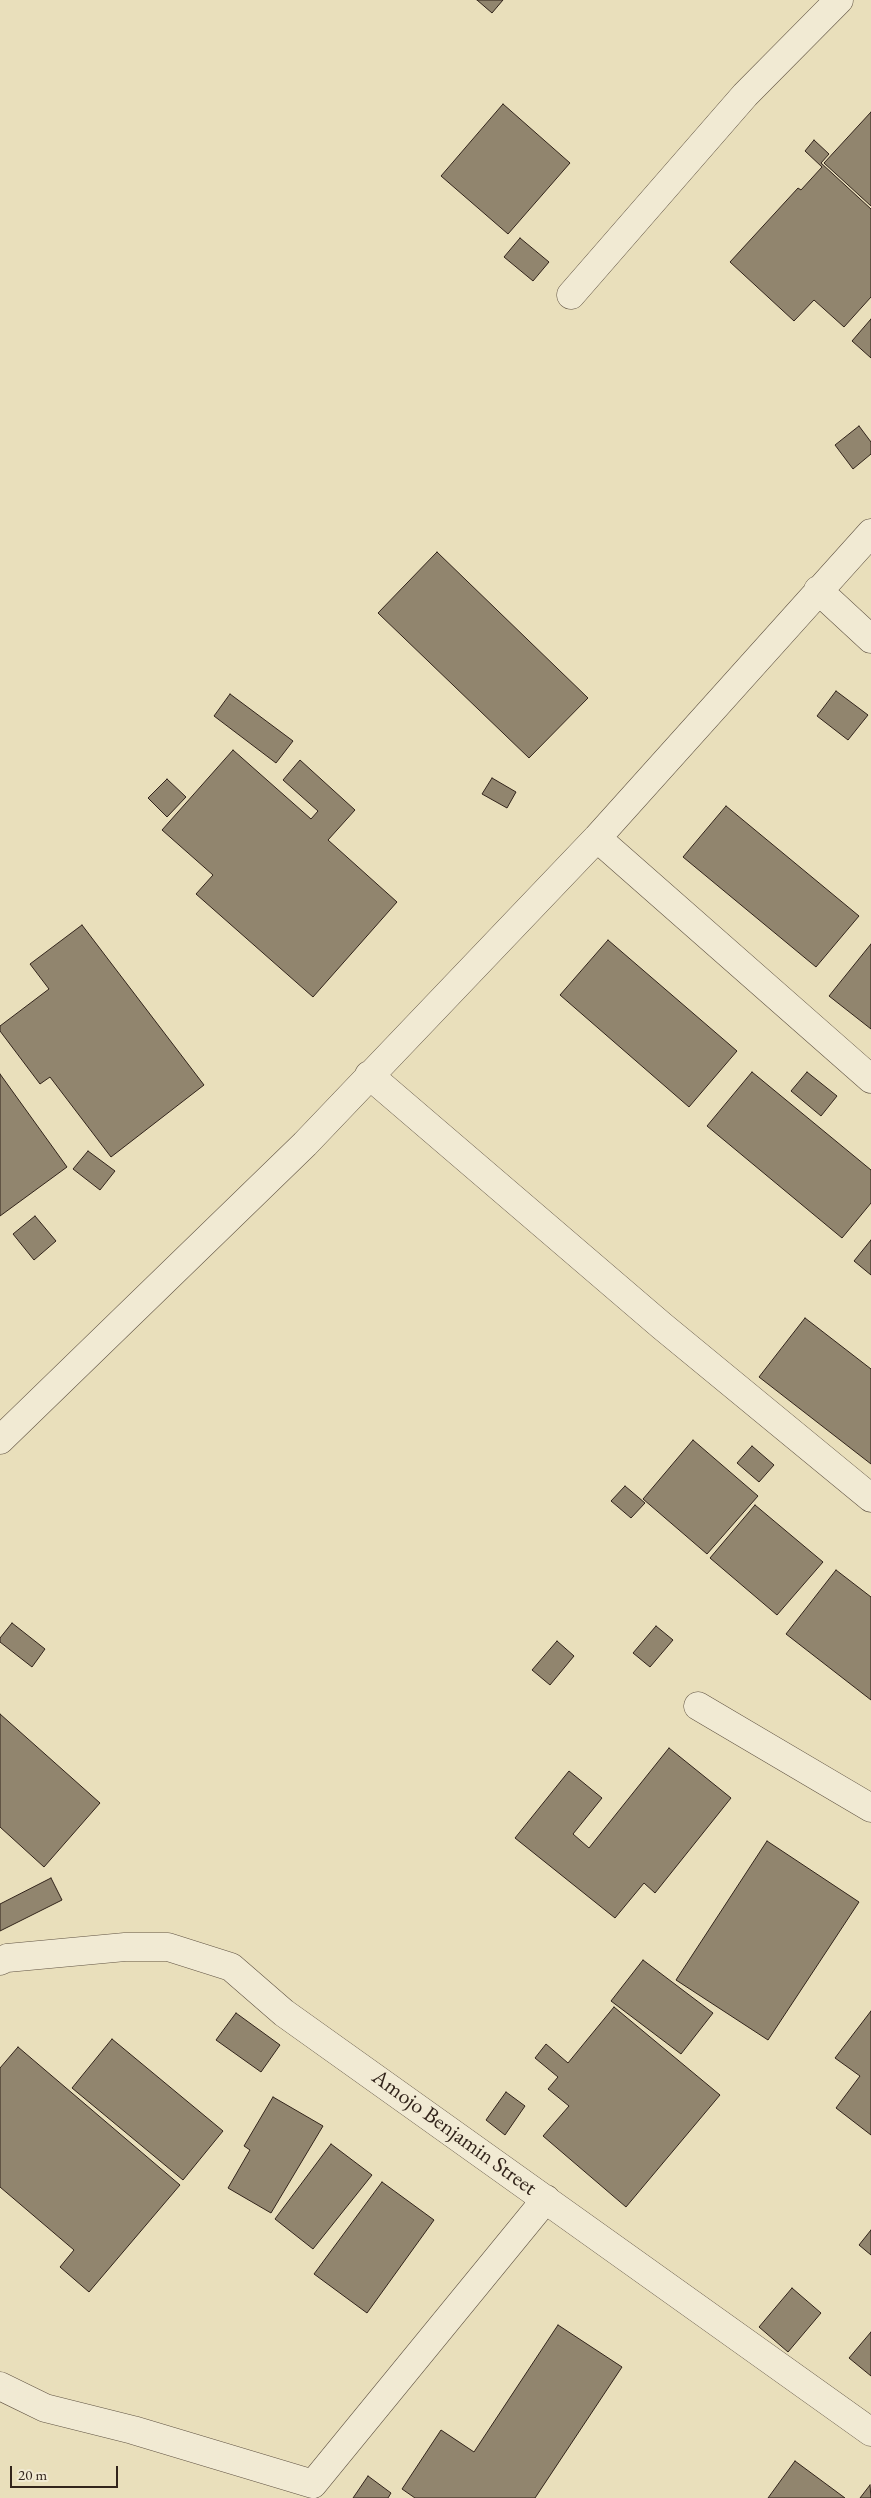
<!DOCTYPE html>
<html>
<head>
<meta charset="utf-8">
<style>
	body { margin:0 }
	#map { position:relative; width:871px; height:2498px; overflow:hidden; background:#e9dfbb; font-family:"EB Garamond",serif }
	canvas { display:block }
	.scale { position:absolute; left:10px; top:2466px; width:108px; height:22px; box-sizing:border-box; border:2px solid #32241b; border-top:0; padding-left:6px; font-size:15px; line-height:18px; white-space:nowrap; color:#32241b; -webkit-text-stroke:4px #f1ead3; paint-order:stroke }
</style>
</head>
<body>
<div id="map">
<canvas width="871" height="2498"></canvas>
<div class="scale">20 m</div>
</div>
<script>
const ctx = document.querySelector('canvas').getContext('2d');
ctx.lineJoin = 'round';
function paint(path, color) { ctx.fillStyle = color; ctx.fill(path, 'evenodd'); }
const poly = rows => new Path2D(rows.map(r => 'M' + r).join(''));
function trace(path, color, width, dash) { ctx.strokeStyle = color; ctx.lineWidth = width; ctx.lineCap = dash ? 'butt' : 'round'; ctx.setLineDash(dash || []); ctx.stroke(path); }
function label(font, color, halo, rows, align = 'center') {
  ctx.font = font + ' "EB Garamond",serif'; ctx.lineWidth = 4.5; ctx.setLineDash([]); ctx.textBaseline = 'middle'; ctx.strokeStyle = halo; ctx.fillStyle = color; for (const [text, x, y, turn = 0] of rows) {
    ctx.save(); ctx.translate(x, y); ctx.rotate((+turn || 0) * Math.PI / 180); ctx.textAlign = isNaN(turn) ? turn : align; if (halo) ctx.strokeText(text, 0, 0); ctx.fillText(text, 0, 0); ctx.restore();
  }
}
const building = poly([
	[477,0,503,0,492,13,477,0],
	[503,104,570,163,508,234,441,176,503,104],
	[871,112,871,206,824,163,871,112],
	[814,140,829,154,821,163,871,209,871,297,844,327,814,300,794,321,730,262,798,188,801,190,822,167,805,151,814,140],
	[520,238,549,262,533,281,504,257,520,238],
	[871,319,871,358,852,341,871,319],
	[859,426,871,442,871,454,853,469,835,445,859,426],
	[437,552,588,698,529,758,378,613,437,552],
	[836,691,868,715,848,740,817,716,836,691],
	[230,694,293,741,276,763,214,716,230,694],
	[233,750,311,819,318,811,283,780,300,760,355,810,328,840,397,902,313,997,196,894,213,875,162,830,233,750],
	[492,778,516,792,507,808,482,794,492,778],
	[167,779,186,797,167,817,148,798,167,779],
	[726,806,859,916,816,967,683,857,726,806],
	[82,925,204,1085,111,1157,50,1077,40,1084,0,1031,0,1026,49,989,30,964,82,925],
	[608,940,737,1051,689,1107,560,995,608,940],
	[871,944,871,1029,829,996,871,944],
	[752,1072,871,1170,871,1203,842,1238,707,1126,752,1072],
	[807,1072,837,1096,821,1116,791,1091,807,1072],
	[0,1074,67,1167,0,1216,0,1074],
	[88,1151,115,1171,100,1190,73,1169,88,1151],
	[35,1216,56,1241,34,1260,13,1234,35,1216],
	[871,1240,871,1275,854,1261,871,1240],
	[805,1318,871,1369,871,1464,759,1377,805,1318],
	[693,1440,758,1496,707,1554,643,1499,693,1440],
	[752,1446,774,1465,759,1482,737,1463,752,1446],
	[625,1486,645,1503,631,1518,611,1501,625,1486],
	[755,1505,823,1562,777,1615,710,1558,755,1505],
	[836,1570,871,1597,871,1700,786,1634,836,1570],
	[12,1623,45,1649,32,1667,0,1642,0,1638,12,1623],
	[656,1626,673,1640,650,1667,633,1653,656,1626],
	[557,1641,574,1656,550,1685,532,1670,557,1641],
	[0,1714,100,1803,44,1867,0,1827,0,1714],
	[669,1748,731,1798,655,1893,644,1883,615,1918,515,1838,569,1771,602,1798,573,1834,589,1848,669,1748],
	[767,1841,859,1902,768,2040,676,1980,767,1841],
	[51,1878,62,1900,0,1931,0,1904,51,1878],
	[643,1960,713,2013,681,2054,611,2001,643,1960],
	[614,2007,720,2095,626,2207,543,2136,569,2106,548,2089,558,2077,535,2058,546,2044,568,2063,614,2007],
	[871,2011,871,2135,836,2108,860,2076,835,2058,871,2011],
	[236,2013,280,2045,261,2072,216,2040,236,2013],
	[112,2039,223,2131,183,2180,72,2088,112,2039],
	[18,2047,180,2185,89,2292,60,2267,74,2250,0,2187,0,2068,18,2047],
	[506,2092,525,2106,505,2135,486,2120,506,2092],
	[273,2097,323,2126,271,2213,228,2188,250,2150,244,2146,273,2097],
	[331,2144,372,2175,313,2249,275,2219,331,2144],
	[382,2182,434,2220,367,2313,314,2274,382,2182],
	[871,2230,871,2255,859,2245,871,2230],
	[792,2288,821,2313,788,2352,759,2327,792,2288],
	[558,2325,622,2367,535,2498,415,2498,402,2489,441,2430,474,2452,558,2325],
	[871,2332,871,2376,849,2358,871,2332],
	[795,2461,845,2498,768,2498,795,2461],
	[368,2476,391,2493,388,2498,353,2498,368,2476],
	[870,2485,871,2498,860,2498,870,2485]
]);
paint(building, '#91856e');
trace(building, '#32241b', 1);
const minor = poly([
	[571,295,745,95,839,0],
	[818,590,871,639],
	[597,838,871,1079],
	[369,1075,662,1326,871,1498],
	[0,1440,305,1144,597,838,871,533],
	[698,1706,871,1808],
	[0,1961,7,1958,125,1947,168,1947,231,1967,284,2013,871,2432],
	[0,2386,45,2408,133,2430,313,2484,546,2199]
]);
trace(minor, '#605343', 29);
trace(minor, '#f1ead3', 28);
label('22px', '#32241b', '#f1ead3', [
	["Amojo Benjamin Street",454,2133,36]
]);
</script>
</body>
</html>
